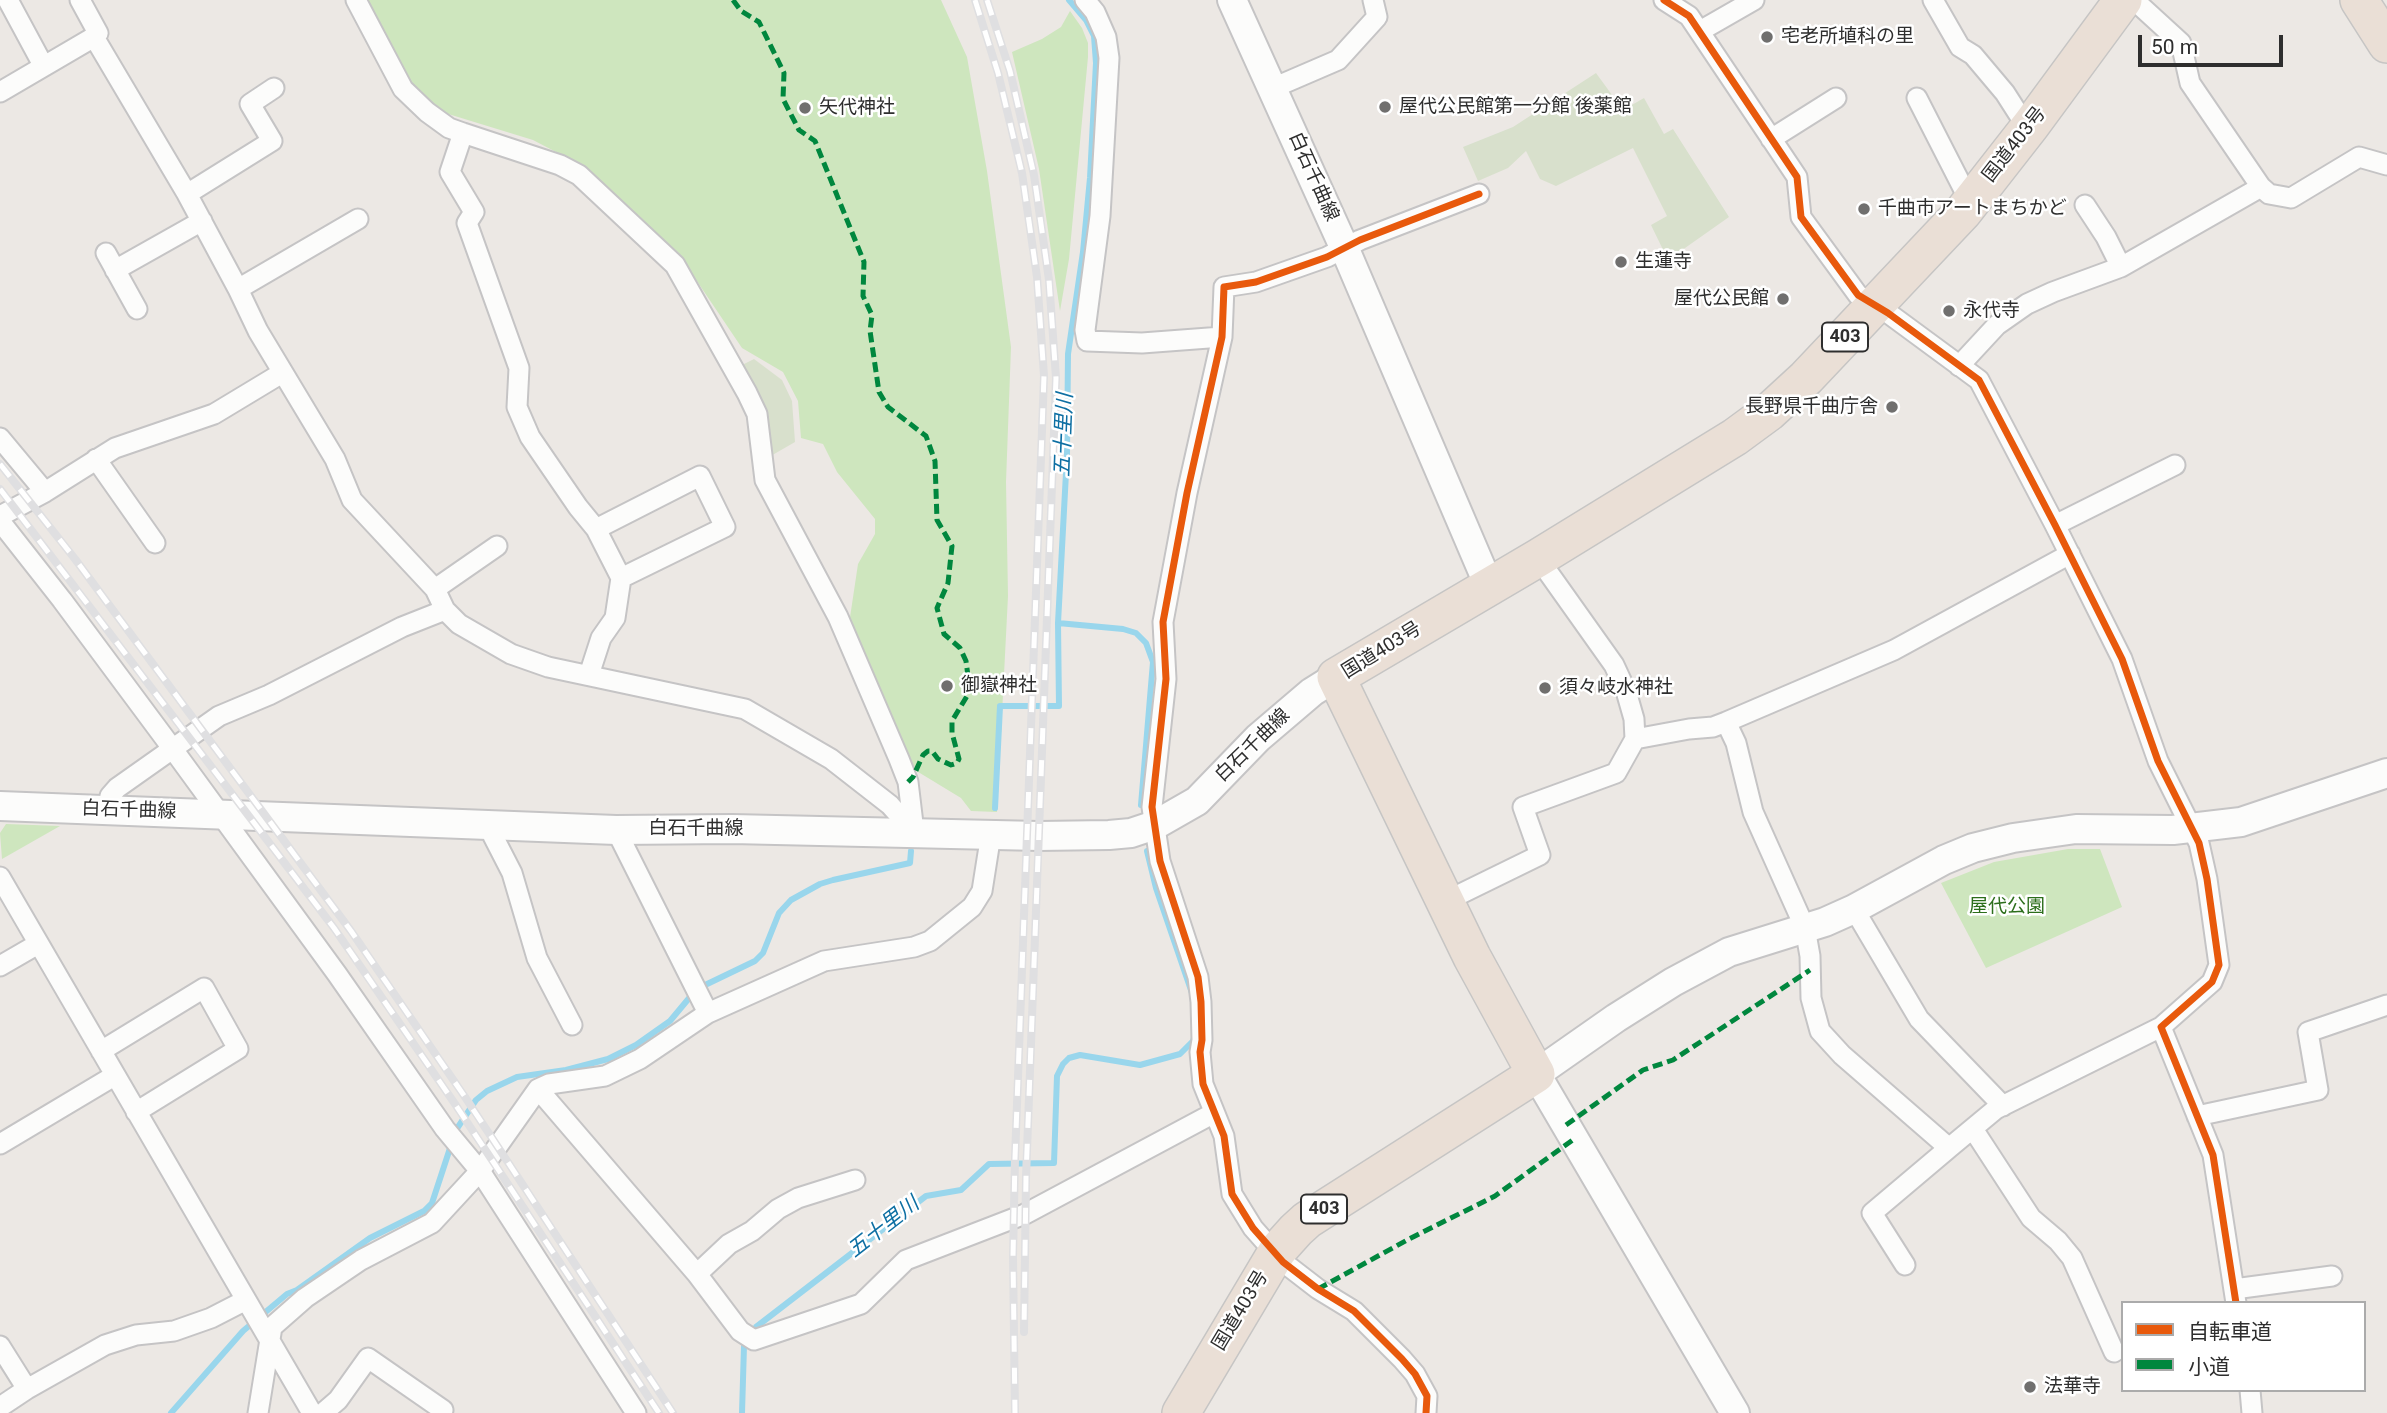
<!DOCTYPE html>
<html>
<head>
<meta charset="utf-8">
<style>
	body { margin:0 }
	#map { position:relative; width:2387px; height:1413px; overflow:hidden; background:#ece8e4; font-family:Roboto,"Noto Sans JP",sans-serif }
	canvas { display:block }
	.legend { position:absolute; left:2121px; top:1301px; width:245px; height:91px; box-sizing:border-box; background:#fff; border:2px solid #ababab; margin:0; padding:9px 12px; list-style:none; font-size:21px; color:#2e2e2e }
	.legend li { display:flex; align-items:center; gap:14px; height:35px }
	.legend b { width:35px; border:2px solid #ababab }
	.scale { position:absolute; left:2138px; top:35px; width:145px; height:32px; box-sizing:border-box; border:4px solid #2e2e2e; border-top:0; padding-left:9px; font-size:21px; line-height:24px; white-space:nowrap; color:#2e2e2e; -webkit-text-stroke:5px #fff; paint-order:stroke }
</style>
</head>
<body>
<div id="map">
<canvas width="2387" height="1413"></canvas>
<ul class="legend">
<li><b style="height:9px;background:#e8590c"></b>自転車道</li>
<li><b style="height:9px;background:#00873e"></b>小道</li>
</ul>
<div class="scale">50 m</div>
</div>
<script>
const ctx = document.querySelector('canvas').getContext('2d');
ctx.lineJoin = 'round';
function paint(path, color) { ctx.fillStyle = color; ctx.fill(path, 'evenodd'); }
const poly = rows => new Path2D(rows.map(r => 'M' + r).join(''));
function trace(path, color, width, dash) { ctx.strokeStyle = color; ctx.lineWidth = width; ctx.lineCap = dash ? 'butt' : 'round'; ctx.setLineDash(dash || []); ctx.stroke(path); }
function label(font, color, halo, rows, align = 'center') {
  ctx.font = font + ' Roboto,"Noto Sans JP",sans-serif'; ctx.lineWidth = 5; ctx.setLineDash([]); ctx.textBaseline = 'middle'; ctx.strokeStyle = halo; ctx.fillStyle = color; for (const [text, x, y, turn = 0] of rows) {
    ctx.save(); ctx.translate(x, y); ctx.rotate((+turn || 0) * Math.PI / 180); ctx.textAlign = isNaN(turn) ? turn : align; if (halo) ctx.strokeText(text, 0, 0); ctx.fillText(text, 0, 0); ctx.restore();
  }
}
paint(poly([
	[365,0,941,0,967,57,987,171,1011,347,1006,482,1008,596,997,812,971,811,961,798,910,767,849,624,858,564,875,534,875,519,837,472,823,444,801,438,798,401,783,372,742,348,680,256,579,164,533,140,445,113,421,97,403,76],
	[1070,11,1082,28,1088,43,1088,57,1069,259,1060,311,1039,169,1012,52,1042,39,1061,27],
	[6,824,60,826,2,859,0,833],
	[2068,849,2100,849,2122,907,1986,968,1941,883,1994,862]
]), '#cee6be');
paint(poly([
	[1596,73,1623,110,1644,98,1664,134,1673,129,1729,217,1668,260,1651,225,1667,216,1633,148,1556,186,1540,179,1526,151,1508,168,1478,181,1463,147,1513,127],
	[754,359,782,380,792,401,795,442,769,457,742,365]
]), '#d8e0cc');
trace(poly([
	[1069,0,1086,20,1094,36,1096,63,1090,178,1083,252,1068,354,1067,454,1058,623,1123,629,1136,633,1146,643,1153,662,1141,805],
	[995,808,1000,706,1059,706,1058,623],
	[1147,851,1156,888,1192,993],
	[171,1413,243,1331,287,1294,297,1290,370,1238,424,1211,432,1203,456,1130,476,1100,487,1091,517,1077,566,1070,608,1059,636,1045,670,1021,690,997,703,986,755,961,763,953,779,913,791,900,820,884,833,880,910,863,911,851],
	[742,1413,744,1346,756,1327,926,1196,961,1190,989,1164,1054,1163,1057,1076,1063,1064,1069,1058,1080,1055,1140,1065,1180,1054,1193,1041,1195,1034]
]), '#99d6ec', 6);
const street = poly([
	[8,0,43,65],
	[80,0,98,33,94,37,187,194,238,289,258,331,335,459,352,500,435,589,445,610,459,624,511,654,548,667,745,709,831,759,890,805,914,832],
	[356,0,403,89,427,112,449,128,463,133,560,165,579,175,675,265,747,393,757,414,765,480,838,617,899,759,908,782,914,832],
	[1085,0,1095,12,1106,37,1109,58,1100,216,1085,330,1087,341,1142,343,1222,337],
	[1664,0,1689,16,1797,177,1801,217,1858,295,1888,313,1979,380,2055,525,2122,659,2158,761,2199,843,2207,879,2219,965,2212,982,2161,1027,2213,1155,2236,1303],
	[1933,0,1960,47,1973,55,2005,93,2021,118,2031,125],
	[2134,0,2181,43,2190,83,2261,187,2269,194,2291,198,2359,157,2387,165],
	[1700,31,1754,0],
	[1273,88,1338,60,1377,17,1373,0],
	[0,92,94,37],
	[1917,98,1963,188,1973,200],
	[463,133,450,172,474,212,467,223,519,368,517,407,530,437,578,507,596,529,621,578,615,618,601,638,589,675],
	[1771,139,1836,98],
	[187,194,272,141,250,104,274,88],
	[2085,205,2106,237,2121,267],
	[106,253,137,309],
	[115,270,202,221],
	[238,289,358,219],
	[1959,366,1997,325,2027,304,2053,292,2121,267,2261,187],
	[0,438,45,492],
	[96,459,155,543],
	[0,516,45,492,115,448,214,414,282,373],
	[0,521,62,600,172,748,337,974,445,1129,480,1171,636,1413],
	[2055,525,2175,465],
	[596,529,700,476,725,527,621,578],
	[1538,558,1614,665,1626,691,1634,719,1635,739,1689,729,1713,727,1726,722,1894,650,2070,554],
	[435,589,497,546],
	[1726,722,1736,743,1753,812,1805,928,1810,956,1811,998,1820,1031,1842,1055,1949,1148,1996,1109,2161,1027],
	[108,809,110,796,117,788,219,716,269,695,402,627,445,610],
	[492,824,493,836,512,873,537,958,572,1025],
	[616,830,708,1013],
	[0,877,312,1413],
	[1444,902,1540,855,1523,807,1616,773,1635,739],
	[1854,909,1919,1019,2003,1106],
	[0,966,38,944],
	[101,1051,204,988,238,1049,136,1112],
	[538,1089,697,1274,740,1331,754,1340,861,1304,906,1260,1025,1214,1214,1113],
	[2197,1116,2318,1090,2308,1032,2387,1005],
	[1973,1129,2031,1218,2058,1241,2072,1258,2114,1352],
	[0,1144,114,1076],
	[1905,1265,1872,1213,1949,1148],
	[697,1274,729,1244,752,1231,778,1209,798,1198,855,1180],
	[2234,1289,2332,1276],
	[0,1346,27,1389],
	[2250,1390,2252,1413],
	[0,1407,27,1389,105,1345,136,1335,174,1331,211,1318,246,1300],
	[258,1413,272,1327,305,1298,361,1260,432,1223,480,1171,538,1089,549,1084,605,1076,640,1059,708,1013,824,961,914,947,930,941,972,907,982,891,991,834],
	[323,1413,338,1400,368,1358,443,1410],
	[1426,1413,1427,1396,1415,1374,1402,1359,1354,1311,1318,1289,1283,1262,1253,1228,1232,1194,1224,1136,1203,1084,1200,1052,1202,1040,1201,1002,1198,977,1160,861,1152,807,1166,679,1163,622,1187,493,1222,337,1224,287,1256,282,1327,257,1360,240,1479,194]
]);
const secondary = poly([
	[1232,0,1344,247,1489,586],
	[0,806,616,830,732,829,1039,836,1109,835,1131,833,1155,825,1197,801,1258,738,1312,692,1336,677],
	[1735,1413,1536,1074,1616,1018,1673,982,1729,952,1825,922,1854,909,1944,860,1973,848,2013,838,2076,829,2173,830,2241,822,2387,773]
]);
const highway = poly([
	[2359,0,2387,44],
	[1181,1413,1278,1250,1296,1230,1307,1220,1536,1074,1472,957,1336,677,1538,558,1735,437,1769,412,1806,378,1963,212,2031,125,2123,0]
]);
trace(street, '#c5c4c5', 23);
trace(secondary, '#c5c4c5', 32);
trace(highway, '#c6c5c4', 40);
trace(street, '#fcfcfb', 19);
trace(secondary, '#fcfcfb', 28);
trace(highway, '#eadfd6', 37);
const rail = poly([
	[975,0,998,73,1022,173,1037,277,1044,376,1015,1158,1013,1257,1015,1413],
	[987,0,1010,71,1034,175,1049,280,1056,378,1026,1177,1024,1332],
	[0,464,75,559,351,931,465,1097,673,1413],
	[0,489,334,928,455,1104,659,1413]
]);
trace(rail, '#dfdfe1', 8);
trace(rail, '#fff', 5, [16]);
trace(poly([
	[733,0,741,11,759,22,784,73,783,99,799,130,815,141,864,262,863,296,872,315,870,331,879,392,888,407,926,436,935,461,937,520,952,546,948,583,937,608,944,634,960,648,966,661,970,691,952,721,952,733,959,759,957,763,951,765,938,759,932,751,928,751,923,755,913,777,908,782],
	[1566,1125,1643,1070,1673,1060,1810,970],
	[1318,1289,1409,1239,1495,1196,1574,1139]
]), '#00873e', 5, [10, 5]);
trace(poly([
	[1664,0,1689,16,1797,177,1801,217,1858,295,1888,313,1979,380,2055,525,2122,659,2158,761,2199,843,2207,879,2219,965,2212,982,2161,1027,2213,1155,2236,1303],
	[1426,1413,1427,1396,1415,1374,1402,1359,1354,1311,1318,1289,1283,1262,1253,1228,1232,1194,1224,1136,1203,1084,1200,1052,1202,1040,1201,1002,1198,977,1160,861,1152,807,1166,679,1163,622,1187,493,1222,337,1224,287,1256,282,1327,257,1360,240,1479,194]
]), '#e8590c', 7);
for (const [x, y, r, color] of [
	[1767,37,7,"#706f6e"],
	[1385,107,7,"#706f6e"],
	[805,108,7,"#706f6e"],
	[1864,209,7,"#706f6e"],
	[1621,262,7,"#706f6e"],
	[1783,299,7,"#706f6e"],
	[1949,311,7,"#706f6e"],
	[1892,407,7,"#706f6e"],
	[947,686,7,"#706f6e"],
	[1545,688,7,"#706f6e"],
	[2030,1387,7,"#706f6e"]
]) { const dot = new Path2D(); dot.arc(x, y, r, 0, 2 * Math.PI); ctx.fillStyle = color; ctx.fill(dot); trace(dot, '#fff', 2.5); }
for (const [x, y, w] of [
	[1845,337,46],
	[1324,1209,46]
]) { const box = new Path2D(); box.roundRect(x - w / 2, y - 14.5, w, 29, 5); ctx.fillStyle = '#fff'; ctx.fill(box); trace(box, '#2e2e2e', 2); }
label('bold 18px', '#2e2e2e', null, [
	["403",1845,337],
	["403",1324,1209]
]);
label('19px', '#2e2e2e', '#fff', [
	["宅老所埴科の里",1781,37],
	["屋代公民館第一分館 後薬館",1399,107],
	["矢代神社",819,108],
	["千曲市アートまちかど",1878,209],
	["生蓮寺",1635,262],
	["屋代公民館",1769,299,"right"],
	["永代寺",1963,311],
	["長野県千曲庁舎",1878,407,"right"],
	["御嶽神社",961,686],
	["須々岐水神社",1559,688],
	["法華寺",2044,1387]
], 'left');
label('19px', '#2e2e2e', '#fff', [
	["国道403号",2015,145,-52],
	["白石千曲線",1313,177,66],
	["国道403号",1382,651,-32],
	["白石千曲線",1253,746,-44],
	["白石千曲線",129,811,2],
	["白石千曲線",696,829],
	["国道403号",1241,1311,-59]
]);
label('19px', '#2c6e1b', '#fff', [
	["屋代公園",2007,907]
]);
label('italic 21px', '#0d6fa3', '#fff', [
	["五十里川",1065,435,-88],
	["五十里川",884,1228,-38]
]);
</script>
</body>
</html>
